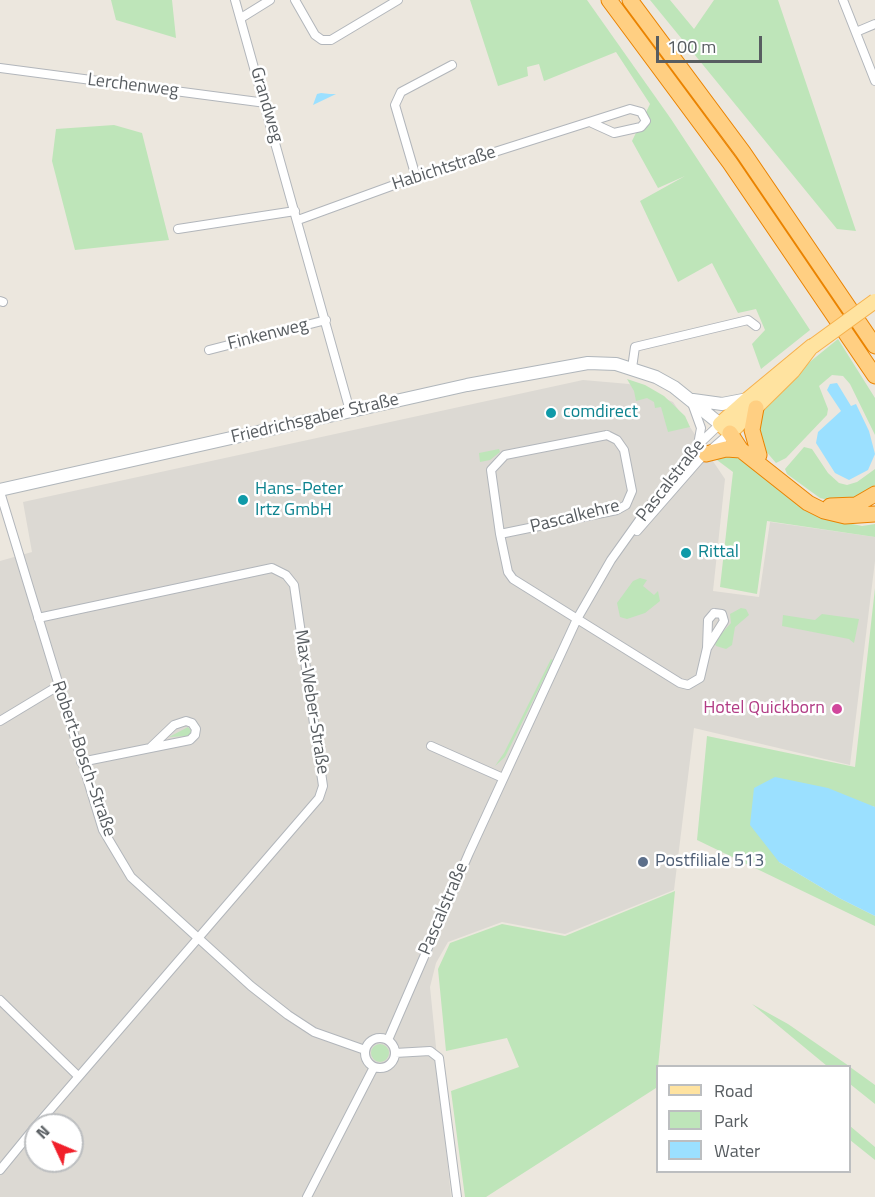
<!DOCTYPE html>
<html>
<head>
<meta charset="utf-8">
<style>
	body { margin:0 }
	#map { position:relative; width:875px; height:1197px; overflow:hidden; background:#ece7de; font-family:"Titillium Web",sans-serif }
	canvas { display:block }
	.legend { position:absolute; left:656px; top:1065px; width:195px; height:108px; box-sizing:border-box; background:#fff; border:2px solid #bcbec0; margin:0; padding:8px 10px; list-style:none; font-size:18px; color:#585d61 }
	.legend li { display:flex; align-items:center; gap:12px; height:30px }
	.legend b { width:30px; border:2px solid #bcbec0 }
	.north { position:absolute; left:24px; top:1113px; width:60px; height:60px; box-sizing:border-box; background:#fff; border:2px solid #bcbec0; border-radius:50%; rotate:314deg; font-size:16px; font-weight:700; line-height:24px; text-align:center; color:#585d61 }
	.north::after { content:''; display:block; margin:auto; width:21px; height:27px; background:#f11f2a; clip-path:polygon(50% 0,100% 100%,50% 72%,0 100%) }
	.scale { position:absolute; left:656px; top:36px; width:106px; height:27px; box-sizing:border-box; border:3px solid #585d61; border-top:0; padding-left:8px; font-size:18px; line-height:21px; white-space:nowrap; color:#585d61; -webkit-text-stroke:4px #fff; paint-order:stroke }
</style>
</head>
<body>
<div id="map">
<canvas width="875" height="1197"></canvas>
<ul class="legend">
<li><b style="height:8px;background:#ffe3a0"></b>Road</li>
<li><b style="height:16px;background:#bee5b9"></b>Park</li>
<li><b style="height:16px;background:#9be0ff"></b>Water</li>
</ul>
<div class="north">N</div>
<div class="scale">100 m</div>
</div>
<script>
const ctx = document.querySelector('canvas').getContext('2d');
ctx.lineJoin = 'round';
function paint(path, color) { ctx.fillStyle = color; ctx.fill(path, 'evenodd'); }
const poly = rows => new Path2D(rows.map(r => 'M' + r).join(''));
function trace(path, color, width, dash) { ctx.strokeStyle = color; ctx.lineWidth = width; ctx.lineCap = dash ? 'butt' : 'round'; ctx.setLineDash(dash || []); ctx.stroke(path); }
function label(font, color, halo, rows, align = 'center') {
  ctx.font = font + ' "Titillium Web",sans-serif'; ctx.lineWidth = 5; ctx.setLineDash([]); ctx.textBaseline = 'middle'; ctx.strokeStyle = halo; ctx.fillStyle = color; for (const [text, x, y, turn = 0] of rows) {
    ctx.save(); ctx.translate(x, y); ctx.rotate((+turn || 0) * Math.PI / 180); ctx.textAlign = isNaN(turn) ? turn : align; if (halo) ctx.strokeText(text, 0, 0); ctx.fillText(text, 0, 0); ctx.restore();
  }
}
paint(poly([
	[583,380,629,384,673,402,725,479,713,591,759,597,770,522,875,537,875,561,850,765,694,728,674,890,565,934,502,922,448,942,436,963,430,987,451,1197,0,1197,0,561,32,552,23,502],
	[36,1125,72,1125,72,1161,36,1161]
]), '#dcd9d3');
paint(poly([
	[111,0,172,0,176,38,116,20],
	[470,0,587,0,671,119,810,330,761,369,752,344,765,330,756,309,738,313,712,263,678,282,640,201,685,176,658,188,632,141,650,104,616,52,544,81,539,64,527,67,528,76,498,86],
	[650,0,670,0,694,29,714,0,778,0,856,231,837,229],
	[114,125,142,133,169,240,75,250,52,161,56,129],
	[838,339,875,398,875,435,850,384,843,376,832,375,819,386,828,409,827,415,786,458,776,463,758,442,759,414,779,387],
	[627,379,645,385,664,396,685,416,690,427,668,432,661,407,655,408,654,402,647,398,636,401,634,391],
	[804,447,812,449,828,473,839,483,847,485,857,482,875,469,875,485,854,499,828,500,820,498,787,474,785,469],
	[499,449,500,452,490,460,480,462,479,453],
	[728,454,744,461,795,502,819,517,862,526,875,524,875,537,767,521,757,594,720,587,733,472,713,457],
	[640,578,647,580,643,586,654,595,658,591,660,601,645,613,627,619,620,617,617,603,633,581],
	[875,588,875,807,868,805,779,862,839,898,875,916,875,926,697,840,707,736,855,767],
	[741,608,746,609,749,615,735,627,732,645,726,649,716,646,714,642,731,623,730,614],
	[822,614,859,619,854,643,849,639,782,626,783,615,815,620],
	[551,659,553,660,505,757,495,766,504,753],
	[188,727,192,732,188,736,169,737],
	[675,891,656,1088,486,1197,465,1197,451,1091,519,1067,507,1038,446,1051,438,969,450,943,502,924,565,936],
	[752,1004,788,1024,849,1066,827,1066],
	'371 1053a9 9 0 1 1 18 0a9 9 0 1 1-18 0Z',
	[850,1067,875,1085,875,1104,850,1084],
	[850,1126,875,1147,875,1160,850,1140]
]), '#bee5b9');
paint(poly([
	[321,93,330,94,336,94,313,105,317,94],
	[837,383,851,406,856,404,869,431,875,454,868,470,849,480,835,473,816,443,818,432,841,411,827,390,830,384],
	[775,777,828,788,875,807,875,916,839,898,779,862,750,825,754,788]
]), '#9be0ff');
const minor = poly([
	[235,0,350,411],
	[295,0,315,35,322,40,331,40,398,0],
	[843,0,875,81],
	[241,18,270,0],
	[856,32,875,24],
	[0,68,266,103],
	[416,177,395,105,401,92,452,65],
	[298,220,416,177,630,109,641,112,646,121,641,127,614,133,592,123],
	[178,229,295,211],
	[0,301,3,302],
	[209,350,326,320],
	[632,368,635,347,748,320,756,326],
	[692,403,701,428,698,445],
	[607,435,617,440,624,450,632,491,626,505,617,510,500,534,491,470,505,455,607,435],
	[0,492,103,830,131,877,251,986,288,1015,314,1032,365,1050],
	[637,531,699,460,730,433],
	[500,534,508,572,513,579,680,683,688,685,700,678,707,648],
	[714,613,722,614,724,621,707,648,708,620,714,613],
	[0,721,58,686],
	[431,746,503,778],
	[81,762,190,740,195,735,196,729,192,723,186,721,174,725,151,747],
	[0,1000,78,1076],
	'365 1053a15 15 0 1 1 30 0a15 15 0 1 1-30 0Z',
	[388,1040,469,853,577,619,611,560,648,508,698,445,720,424],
	[395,1053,430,1051,439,1058,457,1197],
	[37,1125,319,798,323,786,294,585,286,575,272,568,38,618],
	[0,1170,36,1126],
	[307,1197,374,1067]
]);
const secondary = poly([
	[693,400,722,404,748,399],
	[0,490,467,385,588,363,616,364,656,377,674,387,720,424]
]);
const primary = poly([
	[812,346,793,371,730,433,720,424,748,399,812,346,813,346]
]);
const motorway = poly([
	[609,0,730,163,875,376],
	[630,0,743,152,875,346],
	[756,408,752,430,759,455],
	[730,433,741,450,808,503,824,511,845,516,875,514],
	[706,454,726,449,741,450],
	[830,506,856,505,875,494]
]);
trace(minor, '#b2b6bb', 10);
trace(secondary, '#b0b6bb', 14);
trace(primary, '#f7b14c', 16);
trace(motorway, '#ea8300', 17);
trace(minor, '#fff', 8);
trace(secondary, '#fff', 12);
trace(primary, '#ffe3a0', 14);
trace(motorway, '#ffcf82', 15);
const primaryBridge = poly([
	[813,346,875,301]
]);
trace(primaryBridge, '#f7b14c', 16, []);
trace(primaryBridge, '#ffe3a0', 14);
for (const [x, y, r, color] of [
	[551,413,6,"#0f9aa8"],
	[243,500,6,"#0f9aa8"],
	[686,553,6,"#0f9aa8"],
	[837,709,6,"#d1479c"],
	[643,862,6,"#5c6f8a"]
]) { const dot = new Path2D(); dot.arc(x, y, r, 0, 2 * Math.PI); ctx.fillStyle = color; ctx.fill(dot); trace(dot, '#fff', 2); }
label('18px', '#585d61', '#fff', [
	["Lerchenweg",133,86,7],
	["Grandweg",266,105,74],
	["Habichtstraße",444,169,-18],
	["Finkenweg",268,335,-14],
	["Friedrichsgaber Straße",315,419,-13],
	["Pascalstraße",671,481,-52],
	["Pascalkehre",575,517,-14],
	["Max-Weber-Straße",311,702,81],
	["Robert-Bosch-Straße",83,759,71],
	["Pascalstraße",444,909,-67]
]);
label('18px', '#0d838f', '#fff', [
	["comdirect",563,413],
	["Hans-Peter",255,490],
	["Irtz GmbH",255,511],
	["Rittal",698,553]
], 'left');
label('18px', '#b23c85', '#fff', [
	["Hotel Quickborn",825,709]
], 'right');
label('18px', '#4e5e75', '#fff', [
	["Postfiliale 513",655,862]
], 'left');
</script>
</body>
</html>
